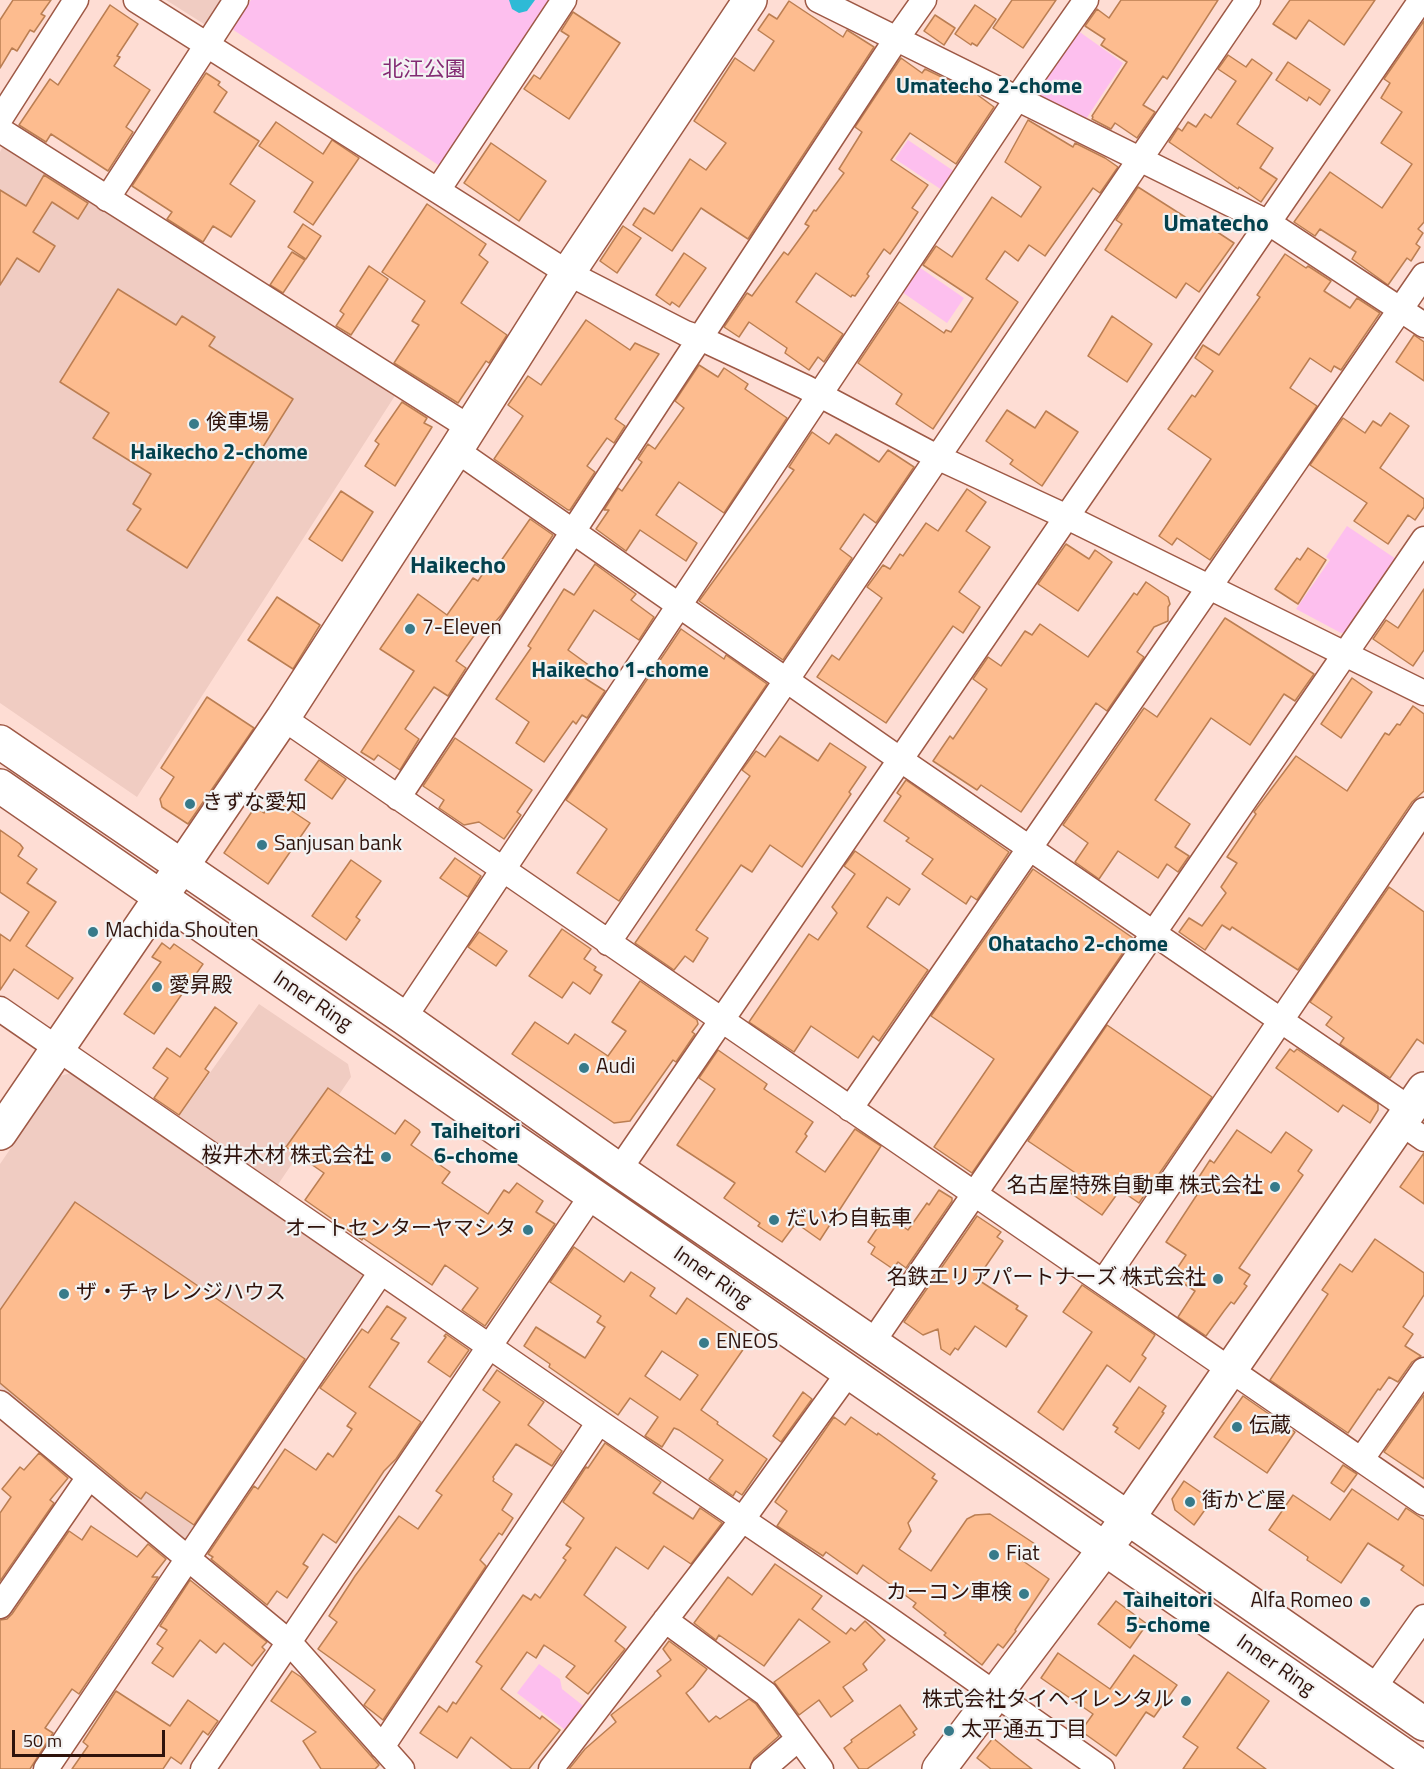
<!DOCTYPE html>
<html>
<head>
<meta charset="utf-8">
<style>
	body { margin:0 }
	#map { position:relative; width:1424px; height:1769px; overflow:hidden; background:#feddd4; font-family:"Titillium Web",sans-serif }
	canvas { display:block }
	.scale { position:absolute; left:12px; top:1730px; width:153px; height:27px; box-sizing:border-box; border:3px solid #2f130c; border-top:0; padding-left:8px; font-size:18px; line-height:21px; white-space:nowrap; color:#2f130c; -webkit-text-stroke:4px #f3f3f3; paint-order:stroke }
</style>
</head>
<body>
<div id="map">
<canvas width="1424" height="1769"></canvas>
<div class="scale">50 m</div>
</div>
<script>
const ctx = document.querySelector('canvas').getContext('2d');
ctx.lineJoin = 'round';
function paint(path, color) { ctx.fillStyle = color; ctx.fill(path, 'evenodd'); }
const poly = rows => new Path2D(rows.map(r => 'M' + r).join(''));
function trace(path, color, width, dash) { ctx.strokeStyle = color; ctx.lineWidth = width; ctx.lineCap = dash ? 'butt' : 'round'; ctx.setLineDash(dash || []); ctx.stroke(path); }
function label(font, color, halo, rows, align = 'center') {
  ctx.font = font + ' "Titillium Web","Noto Sans JP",sans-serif'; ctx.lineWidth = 4.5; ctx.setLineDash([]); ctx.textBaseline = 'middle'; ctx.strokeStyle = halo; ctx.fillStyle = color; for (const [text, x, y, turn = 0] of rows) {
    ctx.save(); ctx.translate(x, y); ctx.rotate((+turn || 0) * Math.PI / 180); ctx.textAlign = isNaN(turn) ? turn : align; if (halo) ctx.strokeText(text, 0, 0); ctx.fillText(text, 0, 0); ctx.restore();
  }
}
paint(poly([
	[166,0,228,0,214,22,204,24],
	[9,147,398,391,137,797,0,703,0,152,2,148],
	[259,1004,348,1064,351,1077,264,1205,362,1271,365,1281,190,1540,185,1540,0,1388,0,1164,60,1076,71,1073,177,1119]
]), '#f0ccc2');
paint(poly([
	[251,0,558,0,446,170,232,29],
	[1077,30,1123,63,1086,119,1038,95,1036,88],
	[908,140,958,174,945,192,895,159],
	[919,267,964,298,947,323,902,292],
	[1347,526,1399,561,1351,631,1341,633,1296,609,1330,560,1326,557],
	[539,1664,560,1679,562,1689,586,1708,568,1732,517,1693]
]), '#fdbfee');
paint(poly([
	[509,0,535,0,527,11,519,13,512,9]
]), '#2ebad6');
const building = poly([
	[13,0,51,0,41,14,45,16,34,32,30,30,17,51,12,48,0,68,0,20,13,0],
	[1012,0,1056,0,1023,48,993,28,1012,0],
	[1121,0,1218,0,1167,79,1163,76,1143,105,1155,112,1137,138,1115,123,1111,129,1092,119,1093,117,1092,116,1127,62,1101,45,1105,39,1085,26,1097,9,1109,18,1121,0],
	[1290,0,1375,0,1344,45,1309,20,1296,39,1273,24,1290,0],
	[789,1,843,37,847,30,874,47,748,239,701,208,672,251,633,225,644,208,654,214,690,159,706,170,726,143,694,121,735,58,754,71,774,41,758,30,769,14,777,19,789,1],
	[110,5,138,24,117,56,120,57,114,66,150,90,126,127,133,132,108,171,51,134,46,142,19,125,50,79,58,85,110,5],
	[975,5,996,19,977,46,972,43,971,45,955,34,975,5],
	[573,12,620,43,569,119,524,89,534,75,540,79,569,36,561,31,573,12],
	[935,15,955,28,944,45,924,31,935,15],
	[1424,21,1424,222,1418,229,1423,233,1416,244,1420,247,1411,261,1407,258,1388,285,1352,259,1356,252,1320,229,1315,236,1294,222,1330,172,1382,208,1412,164,1381,143,1402,112,1381,98,1390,83,1384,79,1424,21],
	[1228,55,1246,67,1252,59,1272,73,1237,124,1273,148,1260,168,1277,179,1261,202,1239,187,1238,189,1169,142,1178,128,1182,131,1188,122,1196,127,1205,114,1211,118,1236,81,1218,69,1228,55],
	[901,58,922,73,925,69,975,93,994,107,956,164,910,133,891,160,928,185,912,208,918,212,903,235,890,254,884,249,867,274,869,276,855,296,852,295,851,297,816,273,796,302,843,334,824,362,818,357,809,370,785,353,787,348,749,322,739,337,724,327,747,293,752,296,784,252,788,255,809,226,805,224,814,210,816,211,844,173,839,169,862,132,855,127,901,58],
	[1288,62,1330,90,1320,105,1309,97,1307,101,1276,80,1288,62],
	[206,73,220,82,218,85,227,92,214,112,259,141,230,184,255,201,231,237,213,226,203,242,167,219,172,212,132,186,206,73],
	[1028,120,1073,147,1075,143,1105,158,1118,167,1100,193,1093,188,1045,256,1029,245,1018,261,1005,251,986,279,1018,302,933,429,896,404,902,394,858,363,899,302,944,333,946,330,951,332,973,298,923,265,936,246,952,257,992,197,1021,217,1041,187,1005,162,1028,120],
	[276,122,323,154,332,140,359,158,313,225,294,212,313,182,259,146,276,122],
	[491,143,546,181,519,221,464,183,491,143],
	[44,175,88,203,78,219,52,202,33,232,55,246,39,272,17,258,0,285,0,190,26,206,44,175],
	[1138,187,1193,222,1196,218,1234,243,1199,292,1186,283,1176,298,1105,250,1122,224,1116,220,1138,187],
	[427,204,486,244,479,255,488,262,461,303,507,335,489,363,486,361,458,403,394,363,419,325,412,321,425,301,382,272,427,204],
	[303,224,321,236,306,259,288,247,303,224],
	[623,226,641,238,617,273,600,261,623,226],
	[292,252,305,260,283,293,270,285,292,252],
	[684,253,706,268,679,307,672,302,670,305,656,295,684,253],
	[1285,254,1306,268,1308,266,1331,281,1324,291,1350,308,1357,298,1380,313,1341,370,1334,366,1331,372,1310,358,1290,388,1317,406,1210,560,1177,538,1172,545,1159,536,1211,459,1168,429,1192,395,1195,397,1213,371,1195,358,1203,345,1219,355,1260,297,1257,295,1285,254],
	[369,266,388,279,351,335,336,326,344,314,340,311,369,266],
	[118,289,176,325,182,316,215,337,209,346,293,399,187,568,127,530,141,509,133,504,151,474,93,438,109,413,60,382,118,289],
	[1112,316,1152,344,1127,382,1088,356,1112,316],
	[586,320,630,350,635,343,659,354,615,419,625,426,614,443,607,438,587,466,595,472,570,510,568,510,494,459,523,416,508,405,528,376,541,385,586,320],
	[1414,335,1424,342,1424,381,1396,362,1414,335],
	[699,365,718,377,724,368,748,384,745,389,787,418,724,513,679,482,656,515,697,543,686,561,640,530,626,551,596,529,609,510,604,510,618,488,622,491,642,462,638,459,648,444,655,449,684,408,675,401,699,365],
	[402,402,427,418,424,423,432,427,395,486,365,466,379,444,375,441,402,402],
	[1007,410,1035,428,1046,411,1078,432,1042,486,1010,464,1013,460,986,441,1007,410],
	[1390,413,1409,426,1380,468,1424,499,1424,507,1415,520,1408,515,1388,544,1354,521,1367,503,1310,465,1343,418,1365,433,1373,421,1381,426,1390,413],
	[812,432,829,444,836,434,879,462,888,450,914,467,876,523,864,514,840,549,852,558,783,660,699,601,794,470,789,467,812,432],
	[967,489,986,502,966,531,990,547,959,592,980,607,963,633,953,626,886,723,817,677,832,655,839,660,882,598,867,587,883,565,890,569,900,554,903,556,926,523,938,531,967,489],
	[341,491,373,512,342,561,309,539,341,491],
	[530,519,553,535,502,614,490,628,483,623,456,661,466,668,448,696,434,687,405,729,419,739,400,770,378,755,374,760,361,752,414,671,380,649,418,594,447,615,473,578,478,581,490,563,496,568,530,519],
	[1066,544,1089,559,1095,550,1112,562,1078,611,1038,584,1066,544],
	[1308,548,1326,560,1298,604,1275,589,1297,558,1300,560,1308,548],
	[595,564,636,594,631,600,654,617,639,640,594,610,568,650,590,666,583,677,605,691,587,718,582,715,576,724,573,721,544,762,516,743,529,722,496,699,531,648,528,646,564,589,574,595,595,564],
	[1146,582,1168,597,1170,604,1168,607,1168,621,1154,627,1137,652,1144,657,1107,711,1096,703,1021,812,981,785,977,790,933,761,950,736,953,739,987,689,973,679,988,657,1001,666,1025,631,1032,635,1040,624,1088,657,1134,593,1137,595,1146,582],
	[1424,589,1424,650,1413,666,1373,639,1386,620,1398,628,1424,589],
	[277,597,320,625,293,669,248,640,277,597],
	[1225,618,1314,674,1295,701,1284,694,1250,745,1211,718,1155,800,1190,824,1175,847,1189,856,1178,872,1167,864,1158,878,1118,851,1099,879,1075,862,1088,843,1063,825,1144,708,1157,717,1225,618],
	[681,629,724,659,726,655,767,684,619,901,577,873,607,829,566,800,681,629],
	[1352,678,1372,692,1341,738,1321,724,1352,678],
	[207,697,254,728,188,824,162,807,160,799,174,777,161,768,207,697],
	[1413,706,1424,714,1424,791,1412,802,1298,970,1232,927,1230,930,1222,925,1205,950,1179,932,1189,918,1202,926,1226,893,1221,887,1237,863,1227,857,1256,814,1254,812,1296,756,1347,791,1385,733,1389,735,1397,724,1400,725,1413,706],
	[780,736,818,761,830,743,866,767,849,792,851,794,802,867,770,845,752,872,741,865,696,930,708,938,693,962,685,956,674,970,635,943,750,776,742,770,756,751,765,757,780,736],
	[455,738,532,790,517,812,521,815,504,839,479,822,464,825,439,808,444,800,423,786,455,738],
	[319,760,346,779,332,799,305,780,319,760],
	[906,780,1009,852,977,900,971,896,966,904,922,874,933,859,906,841,909,838,884,821,901,796,897,793,906,780],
	[274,799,310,823,268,884,224,853,255,807,264,813,274,799],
	[0,830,20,844,23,848,18,856,37,869,27,883,56,902,26,946,73,978,58,999,14,969,0,990,0,934,10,941,29,912,0,892,0,830],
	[855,851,910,889,899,905,887,897,867,927,928,970,879,1041,873,1036,858,1058,811,1026,794,1052,749,1022,809,934,818,940,837,913,832,907,855,874,844,866,855,851],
	[455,858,481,876,468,897,440,878,455,858],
	[351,860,381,881,356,917,360,920,346,940,312,916,351,860],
	[1033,869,1133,938,972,1173,934,1147,994,1059,931,1016,1033,869],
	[1389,887,1424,912,1424,1044,1417,1039,1390,1078,1340,1044,1344,1038,1326,1025,1332,1017,1310,1002,1389,887],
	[562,929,591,949,584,959,596,967,594,970,602,975,590,994,573,982,562,998,529,976,562,929],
	[479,932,507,951,496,966,468,947,479,932],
	[162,943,170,949,174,944,203,964,154,1034,124,1014,161,962,152,957,162,943],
	[640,981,697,1020,698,1024,692,1032,695,1034,676,1062,673,1060,630,1121,614,1123,512,1054,535,1022,568,1044,575,1034,608,1056,626,1031,612,1022,640,981],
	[215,1007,237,1023,205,1069,209,1072,179,1115,154,1098,168,1078,153,1068,167,1048,180,1057,215,1007],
	[1107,1025,1212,1097,1139,1203,1120,1190,1102,1215,1069,1192,1080,1176,1028,1141,1107,1025],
	[1290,1049,1294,1052,1297,1049,1378,1104,1378,1110,1370,1123,1343,1105,1338,1112,1276,1068,1290,1049],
	[718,1050,767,1084,764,1089,813,1122,805,1134,807,1136,796,1152,825,1172,855,1129,881,1146,820,1240,796,1223,782,1242,758,1226,760,1223,724,1198,735,1183,677,1145,715,1089,699,1078,718,1050],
	[328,1088,395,1134,405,1120,419,1130,420,1132,411,1145,450,1172,442,1183,488,1214,504,1190,509,1193,517,1183,543,1201,536,1212,555,1224,485,1326,462,1310,478,1288,445,1265,432,1285,363,1238,362,1240,305,1200,324,1173,286,1147,328,1088],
	[1237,1130,1271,1153,1286,1132,1312,1150,1298,1171,1303,1175,1239,1268,1250,1275,1244,1284,1247,1286,1234,1304,1231,1302,1224,1311,1206,1336,1178,1317,1195,1291,1172,1276,1186,1255,1166,1242,1204,1184,1197,1180,1210,1160,1214,1163,1237,1130],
	[1424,1153,1424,1204,1400,1187,1424,1153],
	[939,1190,952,1198,952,1201,906,1268,898,1262,893,1269,871,1254,875,1247,868,1242,886,1215,908,1230,927,1203,929,1205,939,1190],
	[75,1202,305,1359,194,1525,146,1492,141,1499,128,1490,0,1383,0,1310,75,1202],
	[977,1216,1001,1232,997,1237,1003,1241,977,1279,1018,1306,1016,1309,1027,1316,1006,1347,975,1326,958,1350,955,1348,950,1355,941,1349,938,1329,923,1335,904,1322,977,1216],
	[1375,1239,1424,1273,1424,1295,1403,1327,1413,1334,1405,1346,1421,1356,1412,1362,1398,1382,1389,1377,1380,1390,1378,1389,1348,1433,1270,1380,1328,1294,1322,1290,1340,1264,1352,1272,1375,1239],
	[574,1247,624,1282,631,1272,655,1288,650,1296,676,1314,687,1298,749,1341,701,1410,718,1422,717,1424,767,1459,742,1495,736,1491,733,1496,709,1479,723,1460,679,1430,674,1428,662,1447,645,1436,658,1417,630,1398,618,1415,549,1367,550,1364,524,1346,536,1327,585,1358,605,1327,597,1322,601,1316,550,1282,574,1247],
	[662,1351,698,1375,680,1400,645,1376,662,1351],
	[1082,1285,1155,1335,1142,1355,1146,1358,1130,1382,1107,1365,1063,1430,1038,1412,1092,1332,1063,1312,1082,1285],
	[387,1306,406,1318,391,1339,399,1343,397,1346,369,1387,421,1422,396,1459,384,1471,336,1543,323,1534,303,1564,308,1567,287,1598,277,1591,267,1605,211,1559,213,1557,208,1554,254,1486,258,1489,285,1449,316,1470,328,1453,333,1457,352,1429,347,1426,356,1413,320,1388,362,1329,368,1333,387,1306],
	[446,1334,469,1350,450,1377,428,1362,446,1337,444,1336,446,1334],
	[497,1370,544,1402,528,1425,562,1451,552,1466,516,1444,493,1477,494,1479,493,1481,512,1494,502,1510,513,1518,502,1535,499,1533,480,1560,486,1566,383,1720,364,1705,375,1690,318,1649,337,1622,329,1616,355,1576,399,1516,418,1529,442,1495,436,1491,500,1402,483,1390,497,1370],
	[1139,1387,1166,1406,1162,1412,1164,1413,1139,1449,1115,1432,1118,1428,1113,1425,1139,1387],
	[803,1392,812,1399,781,1442,773,1436,803,1392],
	[1424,1395,1424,1479,1384,1452,1424,1395],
	[1243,1396,1295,1432,1267,1473,1214,1437,1243,1396],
	[834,1417,845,1425,851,1417,877,1435,878,1433,935,1474,932,1478,937,1481,908,1523,911,1531,899,1549,931,1571,967,1519,975,1515,990,1514,1035,1544,1023,1561,1049,1579,1015,1630,1016,1631,1003,1648,998,1644,982,1665,944,1635,946,1633,913,1607,916,1603,863,1565,857,1574,826,1552,823,1556,777,1526,787,1511,775,1502,834,1417],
	[605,1443,661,1482,653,1493,693,1519,700,1508,722,1523,691,1564,664,1546,648,1569,616,1547,584,1595,626,1627,615,1641,625,1649,588,1694,566,1677,575,1666,544,1645,536,1658,527,1652,501,1689,540,1719,542,1716,560,1730,529,1769,512,1769,471,1737,457,1758,420,1733,439,1706,447,1712,453,1702,456,1704,482,1666,476,1662,523,1595,531,1600,535,1594,540,1598,566,1560,563,1558,571,1548,566,1545,584,1518,563,1502,586,1467,588,1468,605,1443],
	[39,1453,68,1478,50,1500,54,1503,0,1581,0,1513,11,1497,2,1489,20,1467,24,1470,39,1453],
	[1343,1465,1357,1474,1344,1492,1331,1483,1343,1465],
	[1184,1481,1212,1500,1194,1525,1175,1510,1172,1499,1184,1481],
	[1352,1489,1398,1520,1406,1508,1424,1520,1424,1586,1401,1570,1404,1566,1368,1543,1341,1583,1307,1560,1308,1557,1269,1530,1293,1495,1330,1520,1352,1489],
	[91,1526,137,1557,148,1544,166,1559,152,1577,158,1577,79,1694,72,1689,45,1728,53,1733,30,1769,0,1769,0,1620,7,1619,12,1614,69,1531,82,1540,91,1526],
	[775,1564,822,1596,812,1609,846,1634,851,1628,855,1631,865,1621,885,1640,863,1664,867,1670,843,1687,853,1701,831,1717,819,1700,799,1715,774,1682,830,1642,799,1619,764,1666,719,1635,716,1640,694,1623,728,1577,752,1595,775,1564],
	[190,1580,267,1642,262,1647,265,1650,252,1666,224,1643,216,1653,200,1640,173,1677,152,1663,163,1648,157,1644,167,1630,160,1626,190,1580],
	[1116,1601,1147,1624,1130,1648,1098,1624,1116,1601],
	[669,1641,707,1669,693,1687,686,1693,709,1722,716,1716,720,1719,749,1699,756,1704,779,1736,754,1758,749,1769,569,1769,585,1749,616,1722,611,1715,661,1676,657,1671,671,1660,663,1649,669,1641],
	[1058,1653,1110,1689,1134,1655,1177,1685,1154,1717,1146,1712,1116,1756,1081,1731,1093,1714,1041,1678,1058,1653],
	[292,1671,301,1677,379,1765,375,1769,321,1769,303,1741,316,1732,271,1701,292,1671],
	[1228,1672,1269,1701,1237,1748,1266,1769,1183,1769,1198,1747,1183,1737,1228,1672],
	[116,1691,170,1726,188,1700,218,1721,208,1735,203,1731,181,1764,171,1757,163,1769,72,1769,88,1746,83,1742,116,1691],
	[900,1705,917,1729,913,1732,915,1735,867,1769,859,1769,844,1748,852,1742,851,1740,900,1705],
	[993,1738,1015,1756,1032,1769,991,1769,977,1758,993,1738]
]);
paint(building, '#fdbc8f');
trace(building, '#bb7e52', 1.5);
const street = poly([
	[136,0,568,273,685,333,700,338,805,387,937,457,1067,517,1424,693],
	[818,0,1269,223,1424,325],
	[0,119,76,0],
	[0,130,470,428],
	[438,190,564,0],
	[107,199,236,0],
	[456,450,901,760,1410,1109],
	[283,718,1424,1503],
	[398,798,897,38,924,0],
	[608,943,1248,0],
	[0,1009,599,1422,883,1615,1102,1769],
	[404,1018,1018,97,1086,0],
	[850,1109,1424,275],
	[1401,1123,1424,1139],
	[619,1170,1421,0],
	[1103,1282,1424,810],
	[872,1343,1424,539],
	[0,1403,290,1643,402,1769],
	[1361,1460,1424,1370],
	[0,1606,89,1477],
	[665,1620,766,1694,821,1769],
	[1373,1689,1424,1617],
	[382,1747,599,1422],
	[46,1769,381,1272],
	[203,1769,592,1195],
	[551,1769,742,1520,849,1372],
	[763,1769,798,1739]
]);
const secondary = poly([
	[0,1133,283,718,456,450,568,273,750,0],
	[939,1769,1128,1518,1424,1089]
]);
const primary = poly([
	[0,742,404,1018,619,1170,1128,1518,1424,1724],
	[0,786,1424,1769]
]);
trace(street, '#9e5946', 27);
trace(secondary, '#9e5946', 36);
trace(primary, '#9e5946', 36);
trace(street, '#fff', 24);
trace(secondary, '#fff', 33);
trace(primary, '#fff', 33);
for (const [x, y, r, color] of [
	[194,424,6,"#377a8a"],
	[410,629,6,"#377a8a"],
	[190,804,6,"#377a8a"],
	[262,845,6,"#377a8a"],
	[93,932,6,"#377a8a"],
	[157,987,6,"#377a8a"],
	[584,1068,6,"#377a8a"],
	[386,1157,6,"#377a8a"],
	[1275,1187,6,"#377a8a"],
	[774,1220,6,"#377a8a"],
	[528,1230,6,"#377a8a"],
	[1218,1279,6,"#377a8a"],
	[64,1294,6,"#377a8a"],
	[704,1343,6,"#377a8a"],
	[1237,1427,6,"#377a8a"],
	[1190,1502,6,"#377a8a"],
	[994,1555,6,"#377a8a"],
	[1024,1594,6,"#377a8a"],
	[1365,1602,6,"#377a8a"],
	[1186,1701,6,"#377a8a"],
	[949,1731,6,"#377a8a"]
]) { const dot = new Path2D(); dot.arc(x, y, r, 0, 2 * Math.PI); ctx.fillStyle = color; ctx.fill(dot); trace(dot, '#f3f3f3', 2); }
label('21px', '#832a73', '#f3f3f3', [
	["北江公園",424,71]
]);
label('21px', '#2f130c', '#f3f3f3', [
	["倹車場",206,424],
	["7-Eleven",422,629],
	["きずな愛知",202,804],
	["Sanjusan bank",274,845],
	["Machida Shouten",105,932],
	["愛昇殿",169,987],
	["Audi",596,1068],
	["桜井木材 株式会社",374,1157,"right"],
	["名古屋特殊自動車 株式会社",1263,1187,"right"],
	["だいわ自転車",786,1220],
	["オートセンターヤマシタ",516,1230,"right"],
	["名鉄エリアパートナーズ 株式会社",1206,1279,"right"],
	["ザ・チャレンジハウス",76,1294],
	["ENEOS",716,1343],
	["伝蔵",1249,1427],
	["街かど屋",1202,1502],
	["Fiat",1006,1555],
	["カーコン車検",1012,1594,"right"],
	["Alfa Romeo",1353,1602,"right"],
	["株式会社タイヘイレンタル",1174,1701,"right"],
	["太平通五丁目",961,1731]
], 'left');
label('21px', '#2f130c', '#f3f3f3', [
	["Inner Ring",312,1002,34],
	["Inner Ring",712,1278,35],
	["Inner Ring",1275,1666,35]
]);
label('bold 22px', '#03414d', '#f3f3f3', [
	["Umatecho 2-chome",989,88],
	["Haikecho 2-chome",219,454],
	["Haikecho 1-chome",620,672],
	["Ohatacho 2-chome",1078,946],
	["Taiheitori",476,1133],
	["6-chome",476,1158],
	["Taiheitori",1168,1602],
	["5-chome",1168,1627]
]);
label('bold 24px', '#03414d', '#f3f3f3', [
	["Umatecho",1216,225],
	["Haikecho",458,567]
]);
</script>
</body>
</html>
